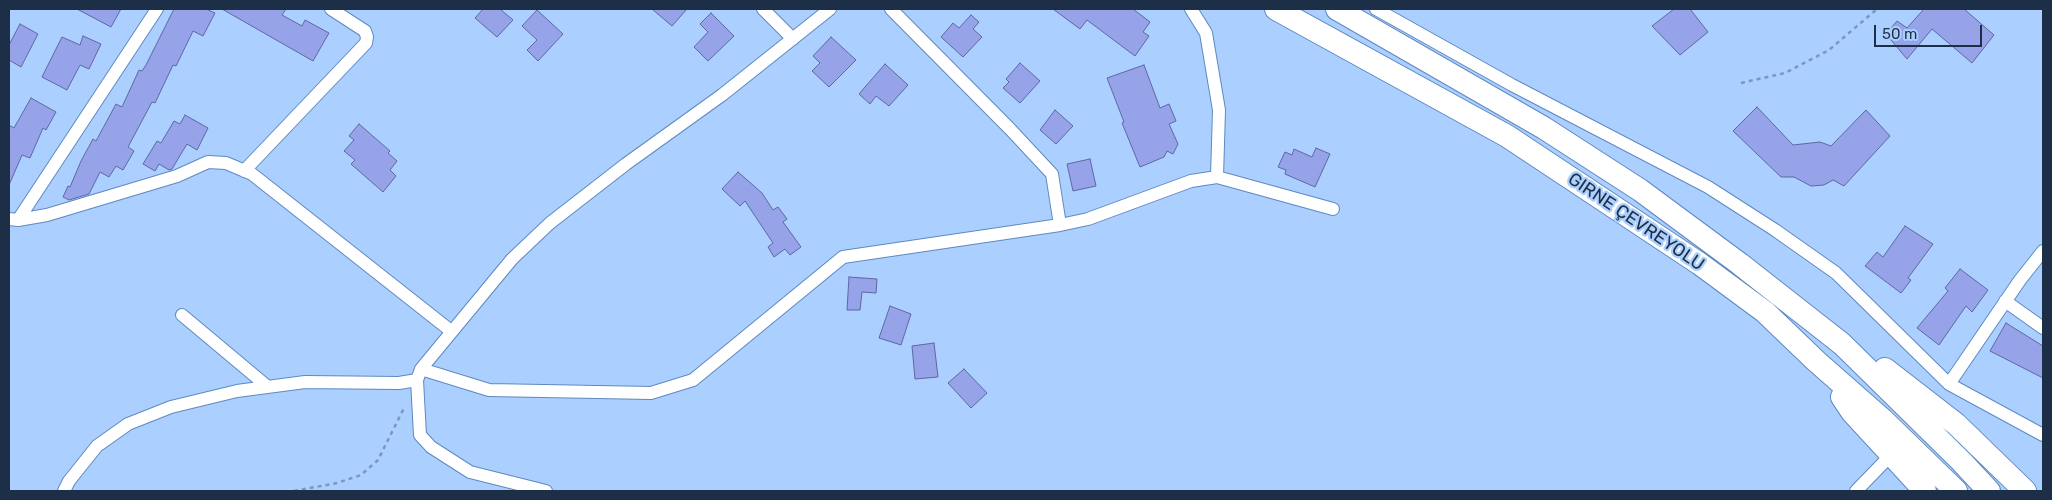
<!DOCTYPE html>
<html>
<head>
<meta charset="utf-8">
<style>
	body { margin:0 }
	#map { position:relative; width:2052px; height:500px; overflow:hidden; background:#abcfff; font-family:Rubik,sans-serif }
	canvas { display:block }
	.frame { position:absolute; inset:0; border:10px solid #1d2f46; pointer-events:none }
	.scale { position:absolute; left:1874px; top:25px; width:108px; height:22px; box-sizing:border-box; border:2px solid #1d2f46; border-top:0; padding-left:6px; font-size:15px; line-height:18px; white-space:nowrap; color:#1d2f46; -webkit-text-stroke:4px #abcfff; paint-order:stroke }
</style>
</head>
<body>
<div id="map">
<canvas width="2052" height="500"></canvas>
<div class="frame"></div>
<div class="scale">50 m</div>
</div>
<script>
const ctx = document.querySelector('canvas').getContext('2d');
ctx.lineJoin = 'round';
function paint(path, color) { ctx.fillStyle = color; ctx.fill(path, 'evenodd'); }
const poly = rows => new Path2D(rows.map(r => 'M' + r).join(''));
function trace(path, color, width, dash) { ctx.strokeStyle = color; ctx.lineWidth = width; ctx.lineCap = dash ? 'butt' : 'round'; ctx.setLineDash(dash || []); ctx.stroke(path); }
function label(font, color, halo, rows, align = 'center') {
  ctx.font = font + ' Rubik,sans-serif'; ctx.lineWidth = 4.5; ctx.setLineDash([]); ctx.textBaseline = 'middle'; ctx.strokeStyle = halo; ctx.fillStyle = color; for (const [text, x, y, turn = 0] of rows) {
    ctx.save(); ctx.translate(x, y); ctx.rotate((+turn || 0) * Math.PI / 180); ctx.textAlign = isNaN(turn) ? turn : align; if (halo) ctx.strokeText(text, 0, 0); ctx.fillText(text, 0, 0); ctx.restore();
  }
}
const building = poly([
	[77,9,121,9,111,27,77,9],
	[174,9,206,9,215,13,203,36,193,31,176,66,173,65,155,103,152,102,128,147,134,151,123,170,116,166,109,177,100,172,89,194,69,200,63,197,68,186,70,187,81,161,93,139,96,141,116,104,122,107,139,70,142,71,146,65,174,9],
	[222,9,286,9,282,15,302,26,305,20,329,33,313,61,222,9],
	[483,9,500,9,513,20,497,37,475,18,483,9],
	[652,9,687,9,672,26,652,9],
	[1053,9,1133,9,1150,22,1143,32,1149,36,1135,56,1087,20,1080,29,1053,9],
	[1674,9,1690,9,1708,32,1680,55,1652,26,1674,9],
	[1924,9,1964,9,1994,35,1972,63,1932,29,1907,59,1886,34,1897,21,1907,28,1924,9],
	[537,10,563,34,538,61,527,50,537,40,522,26,537,10],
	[711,13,734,36,708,61,694,47,708,32,700,24,711,13],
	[971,15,979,22,973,29,982,37,963,57,941,37,953,23,959,28,971,15],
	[20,24,38,34,21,67,9,60,9,45,20,24],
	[83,36,101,44,89,69,80,65,67,90,42,77,62,37,80,45,83,36],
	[831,37,856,60,829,87,812,71,820,63,813,56,831,37],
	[1020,63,1040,81,1020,103,1003,88,1009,82,1006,79,1020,63],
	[885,64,908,85,889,106,876,96,870,104,859,94,885,64],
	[1144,65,1160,108,1169,104,1176,121,1169,124,1178,144,1173,154,1167,151,1164,157,1140,167,1122,123,1124,122,1107,78,1144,65],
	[31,98,56,112,46,130,43,128,30,158,22,155,9,185,9,125,14,128,31,98],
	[1757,107,1793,145,1820,142,1831,146,1866,110,1890,136,1844,186,1833,180,1824,185,1811,186,1794,177,1781,177,1733,131,1757,107],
	[1055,110,1073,126,1056,144,1040,130,1055,110],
	[185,115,208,128,197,150,187,144,172,169,169,170,159,164,155,171,143,164,157,141,161,143,174,121,180,124,185,115],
	[359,124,390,151,388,153,397,161,390,170,396,176,383,192,351,164,355,160,344,151,354,140,349,136,359,124],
	[1316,148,1330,154,1315,187,1285,174,1286,170,1278,167,1285,152,1292,155,1294,149,1312,157,1316,148],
	[1090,159,1096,186,1073,191,1067,164,1090,159],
	[738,172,762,193,773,210,778,207,787,219,783,222,801,247,790,255,785,249,774,257,768,247,773,243,745,201,740,206,722,189,738,172],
	[1905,226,1933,244,1908,278,1911,280,1901,293,1865,266,1877,252,1883,257,1905,226],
	[1960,269,1988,290,1972,312,1966,306,1939,345,1917,328,1948,291,1945,288,1960,269],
	[849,277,877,279,876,293,862,292,860,310,847,310,849,277],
	[890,306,911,314,901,345,879,338,890,306],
	[2006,323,2043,346,2043,378,1990,351,2006,323],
	[934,343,938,377,915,379,912,346,934,343],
	[964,369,987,393,971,408,948,383,964,369]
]);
paint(building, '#96a3e8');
trace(building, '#5d67a4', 1);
const street = poly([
	[763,9,793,39],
	[891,9,1010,129,1052,174,1060,225],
	[1191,9,1206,33,1219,110,1217,177],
	[1376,9,1512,85,1708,187,1775,230,1836,273,1949,384,2043,435],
	[244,171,366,43,367,37,365,31,331,9],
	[9,219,18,220,47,215,177,176,208,162,226,163,252,174,451,331],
	[18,220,157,9],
	[2005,301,2043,328],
	[182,315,268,387],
	[421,369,489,390,651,393,693,380,843,257,1060,225,1088,219,1191,181,1217,177,1333,209],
	[417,380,420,435,431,447,470,472,546,491],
	[1949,384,2020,280,2043,251],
	[64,491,69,481,97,446,128,424,171,407,237,391,305,382,399,383,417,380,421,369,512,259,550,223,626,164,722,95,830,9],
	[1856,491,1891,455]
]);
const highway = poly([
	[1276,9,1507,136,1700,264,1765,312,1816,361,1882,419,1956,491],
	[1337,9,1544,128,1640,190,1740,264,1842,344,1961,461,1989,491],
	[1885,369,1956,424,2025,491],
	[1842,397,1852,412,1925,491]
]);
trace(street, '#5f89c1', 14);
trace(highway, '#5f89c1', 24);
trace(poly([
	[1741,83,1785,73,1829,50,1877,9],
	[294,491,337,483,361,475,378,460,404,408]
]), '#7a98bf', 2.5, [4, 4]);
trace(street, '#fff', 12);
trace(highway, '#fff', 22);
label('18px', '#1d2f46', '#abcfff', [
	["GIRNE ÇEVREYOLU",1636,222,34]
]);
</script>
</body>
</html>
